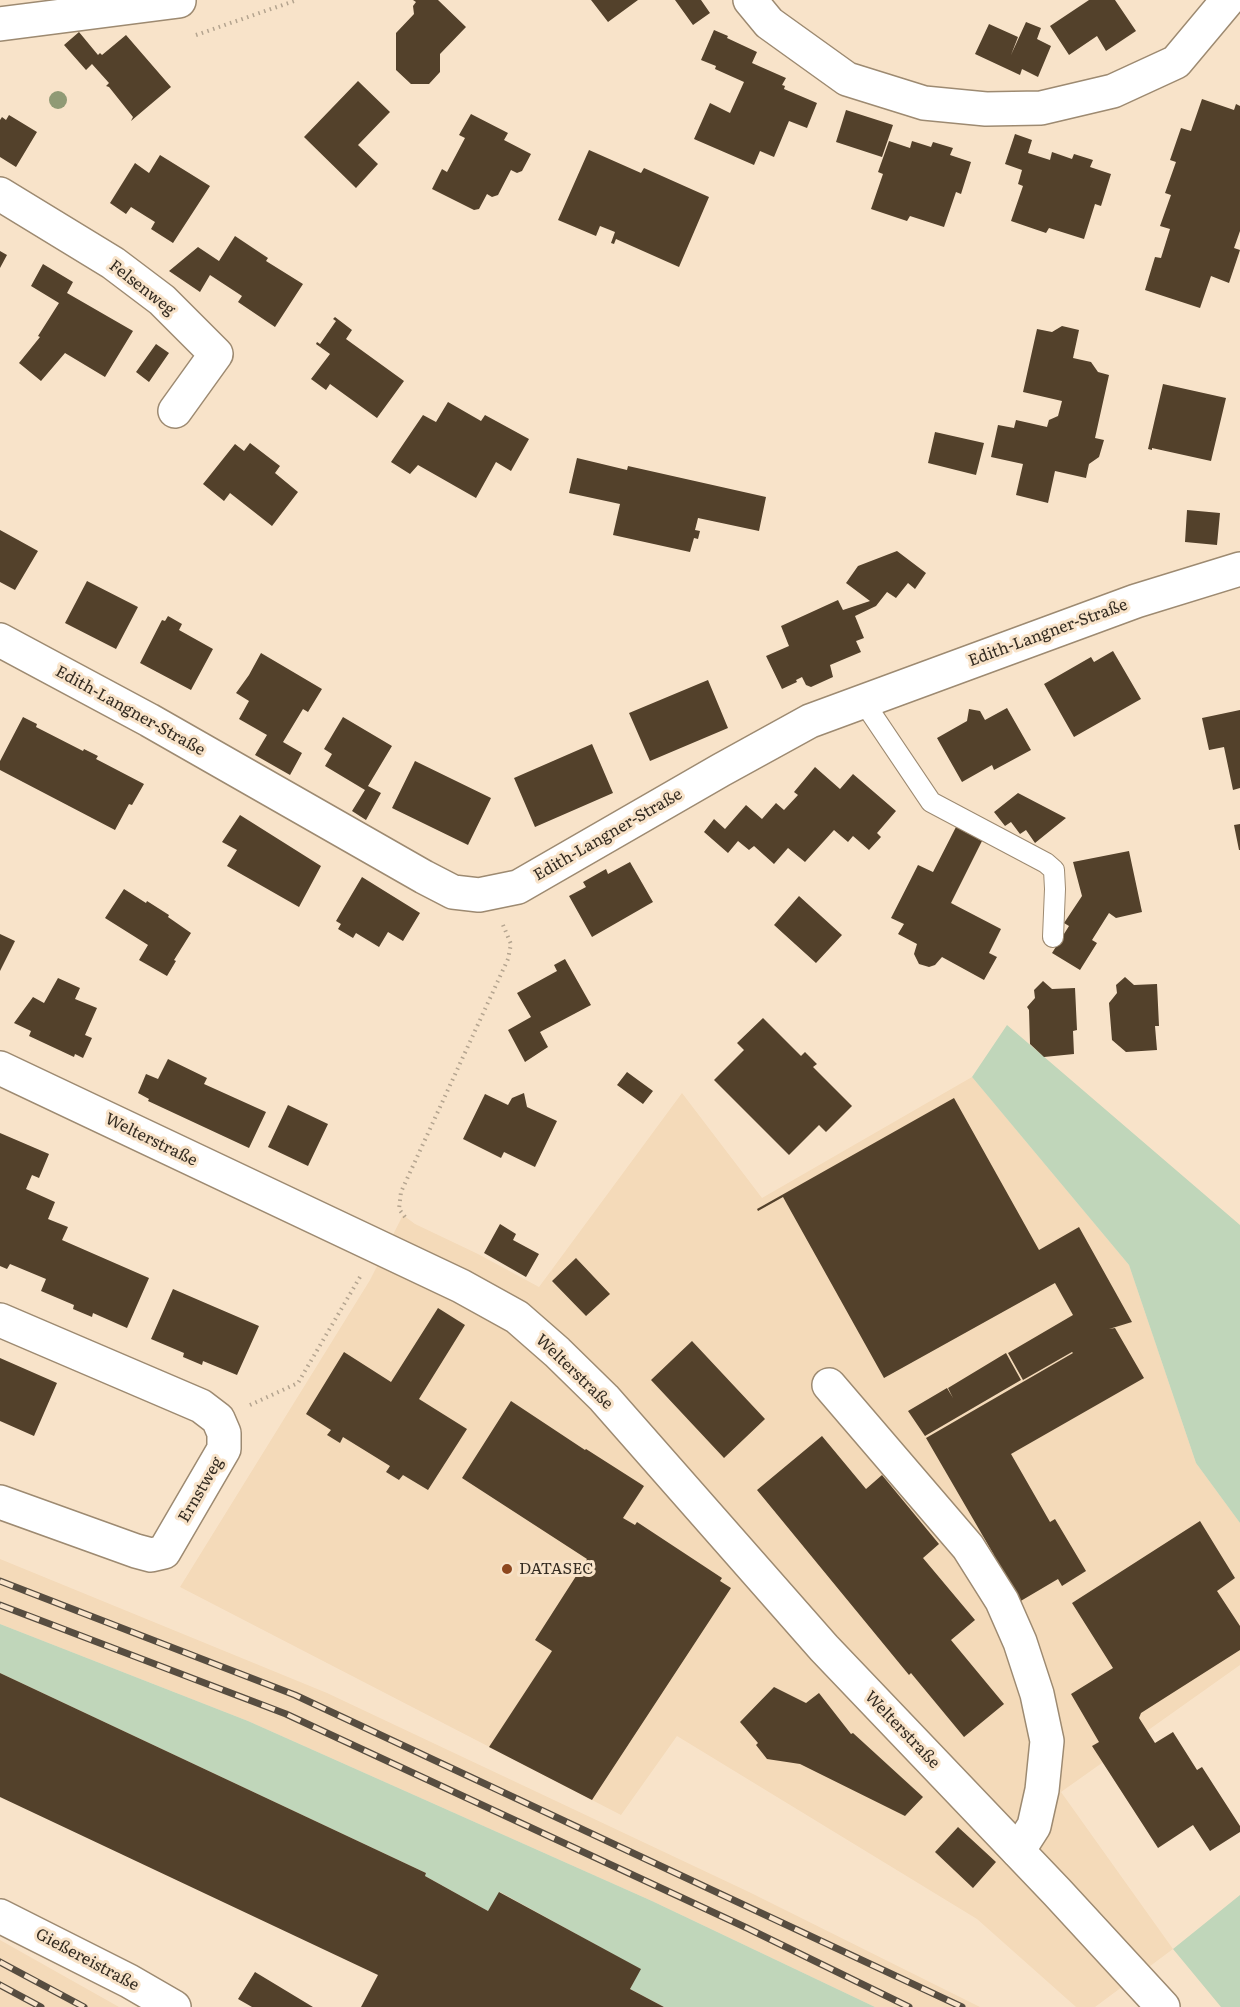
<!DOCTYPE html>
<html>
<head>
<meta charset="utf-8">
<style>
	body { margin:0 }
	canvas { display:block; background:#f8e3c9 }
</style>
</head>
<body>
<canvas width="1240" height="2007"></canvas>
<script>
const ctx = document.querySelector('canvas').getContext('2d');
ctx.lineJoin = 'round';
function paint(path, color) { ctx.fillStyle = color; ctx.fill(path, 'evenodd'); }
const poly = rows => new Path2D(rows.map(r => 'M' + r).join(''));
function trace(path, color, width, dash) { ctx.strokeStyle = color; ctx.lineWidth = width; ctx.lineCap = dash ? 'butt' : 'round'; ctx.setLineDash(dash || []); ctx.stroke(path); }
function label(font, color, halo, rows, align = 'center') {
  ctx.font = font + ' Literata,serif'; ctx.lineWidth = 6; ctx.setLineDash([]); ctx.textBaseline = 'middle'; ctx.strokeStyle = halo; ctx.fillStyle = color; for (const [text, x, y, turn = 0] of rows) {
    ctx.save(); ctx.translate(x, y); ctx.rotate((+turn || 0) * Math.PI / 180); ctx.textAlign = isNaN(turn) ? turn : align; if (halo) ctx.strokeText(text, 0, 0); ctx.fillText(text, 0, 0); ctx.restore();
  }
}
paint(poly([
	[972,1077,1129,1265,1196,1463,1240,1523,1240,1665,1061,1792,1173,1949,1095,2007,1076,2007,977,1919,677,1736,621,1815,180,1587,370,1280,403,1215,415,1224,478,1254,539,1287,682,1093,762,1198],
	[0,1559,327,1693,749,1892,980,2007,875,2007,652,1901,248,1721,0,1624],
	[0,1940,119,2007,0,2007]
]), '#f4dab9');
paint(poly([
	[1007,1025,1240,1225,1240,1523,1196,1463,1129,1265,972,1077],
	[0,1624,248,1721,652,1901,875,2007,664,2007,630,1989,640,1969,500,1892,488,1911,425,1876,426,1873,0,1673],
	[1240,1895,1240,2007,1221,2007,1173,1949]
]), '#c0d6ba');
paint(poly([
	[413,0,438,0,466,27,440,54,440,72,429,84,411,84,396,70,396,33,414,14,413,6,416,2],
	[591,0,638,0,608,22],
	[675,0,701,0,710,13,693,25],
	[1089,0,1115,0,1136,31,1106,51,1097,36,1069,55,1050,26],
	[1026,22,1041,28,1037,39,1051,46,1038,77,1022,69,1020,75,975,54,989,24,1018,37,1011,55],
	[714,30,728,36,727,38,757,52,752,63,786,78,782,85,785,86,784,89,817,103,807,128,789,121,774,157,760,151,754,165,694,139,710,103,730,113,744,82,715,69,716,66,701,60],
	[79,32,98,55,100,53,102,55,126,35,171,87,131,121,133,117,109,87,106,86,109,83,92,64,86,70,64,45],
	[358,81,390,112,358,145,378,164,356,188,304,137],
	[1202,99,1234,110,1236,104,1240,106,1240,231,1234,248,1240,250,1229,283,1211,276,1200,308,1145,290,1155,257,1161,258,1170,229,1160,226,1171,195,1165,193,1176,162,1170,160,1181,128,1191,131],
	[846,110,893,125,882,157,836,142],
	[471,114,508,133,504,140,531,154,522,171,517,173,511,170,498,195,492,197,487,194,479,209,474,210,432,189,442,169,447,172,465,138,459,135],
	[9,115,37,132,16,167,0,157,0,120,2,117,6,120],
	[1015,134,1032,140,1028,153,1050,160,1052,152,1072,159,1074,154,1093,160,1090,167,1111,174,1101,206,1095,204,1084,239,1049,228,1046,233,1011,221,1023,186,1018,184,1022,170,1005,164],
	[889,141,910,148,912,141,931,147,933,142,953,148,950,155,971,162,961,194,956,192,944,227,910,216,907,221,871,209,883,174,878,172],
	[589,150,641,173,644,168,709,197,679,267,616,239,614,244,611,243,615,232,600,226,596,236,558,220],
	[160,155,210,186,173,243,151,229,155,222,131,207,126,214,110,203,135,163,149,173],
	[235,236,268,258,266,261,303,284,275,327,238,302,242,296,210,275,200,292,169,271,198,247,219,261],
	[0,251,7,255,0,268],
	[43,264,73,282,67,293,133,331,105,377,65,353,41,381,19,363,40,337,38,336,59,303,31,286],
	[335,317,352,330,346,339,404,381,377,418,330,384,326,390,311,379,330,354,316,344,317,342,320,344,336,321,333,319],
	[1062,326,1079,330,1073,358,1091,362,1098,372,1109,375,1095,438,1104,440,1099,457,1089,464,1086,478,1055,471,1048,503,1016,495,1023,464,991,457,998,425,1014,428,1016,420,1047,427,1049,420,1058,416,1062,401,1023,392,1037,329,1052,332],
	[156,344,169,353,149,382,136,372],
	[1163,384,1226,398,1211,461,1152,448,1152,450,1148,449],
	[448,402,481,421,485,415,529,439,511,471,496,462,476,498,418,465,410,474,391,462,423,415,436,422],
	[935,432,984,443,976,475,928,463],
	[250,443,280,466,275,473,298,492,272,526,230,493,224,501,203,484,235,444,244,451],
	[577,458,627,470,628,466,766,497,759,531,698,518,695,530,700,531,698,539,694,538,690,552,613,535,620,504,569,493],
	[1187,510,1220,513,1217,545,1185,542],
	[0,530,38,551,15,590,0,582],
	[897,551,926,573,915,589,908,583,896,598,887,592,876,606,855,616,864,638,856,641,861,652,830,665,833,677,811,687,806,685,802,677,796,680,797,682,782,689,766,656,789,646,781,626,838,600,843,610,870,601,846,583,858,566],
	[87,581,138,607,116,649,65,623],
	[168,616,182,624,179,630,213,649,191,690,140,663,162,620,165,621],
	[1113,651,1141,699,1074,737,1044,684,1091,657,1094,662],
	[261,653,322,689,308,712,303,709,283,742,302,753,290,775,255,755,267,735,239,719,249,701,236,693,249,675],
	[708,680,728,728,650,761,629,713],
	[1007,708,1031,750,994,770,992,765,962,782,937,738,967,721,969,709,980,711,985,720],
	[1240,710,1240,788,1233,790,1224,747,1209,750,1202,718],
	[23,717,37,724,36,727,83,751,84,749,98,756,96,759,144,784,132,805,129,804,115,830,0,770,0,761],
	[343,717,392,746,368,786,381,793,366,820,352,811,365,790,325,766,332,754,324,749],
	[592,744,613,793,535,827,514,778],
	[415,761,491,798,468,845,392,808],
	[815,767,840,789,853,774,896,811,877,833,881,837,869,850,853,836,848,842,834,830,805,862,788,848,774,864,754,846,749,850,738,841,728,853,704,832,714,819,725,829,746,805,762,819,776,803,784,810,798,795,794,792],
	[1018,793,1066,818,1035,843,1026,830,1020,834,1011,822,1005,826,994,812],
	[240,815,321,866,299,907,227,866,237,850,222,842],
	[1240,824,1240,850,1239,850,1234,825],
	[956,827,982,841,951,903,1001,929,989,953,997,957,984,980,942,957,935,965,929,967,919,964,914,954,917,944,898,934,904,924,891,918,918,865,933,872],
	[1129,851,1142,912,1116,918,1109,913,1092,940,1097,943,1080,970,1052,953,1069,926,1064,923,1082,896,1073,862],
	[630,862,653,902,592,937,569,896,586,887,583,882,606,869,608,874],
	[362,877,420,913,403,941,388,932,379,947,356,933,353,938,338,929,341,924,336,921],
	[124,889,146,903,147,901,169,915,168,917,191,933,174,960,176,961,167,976,139,960,148,945,105,918],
	[799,896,842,935,816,963,774,925],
	[0,934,15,941,0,971],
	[565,959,591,1005,540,1032,548,1047,525,1062,508,1030,531,1017,517,993,557,971,554,965],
	[1125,977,1134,985,1157,984,1159,1026,1155,1026,1157,1050,1126,1052,1112,1040,1109,1003,1117,993,1116,985],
	[58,978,80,988,75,999,97,1008,85,1035,92,1038,83,1058,75,1054,74,1057,29,1036,31,1031,14,1023,33,997,44,1003],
	[1043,981,1052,989,1075,988,1077,1030,1073,1031,1074,1054,1044,1057,1030,1044,1029,1010,1027,1007,1035,998,1034,990],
	[763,1018,801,1056,805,1052,817,1064,813,1067,852,1106,826,1132,819,1125,789,1155,714,1080,744,1050,737,1043],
	[168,1059,207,1078,204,1084,266,1112,249,1148,148,1101,149,1099,138,1093,146,1074,158,1079],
	[627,1072,653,1091,643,1104,617,1085],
	[524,1093,527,1107,557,1121,535,1167,504,1152,501,1158,463,1139,485,1094,508,1105,512,1098],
	[954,1098,1039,1250,1079,1227,1132,1322,1109,1329,1115,1328,1144,1378,1011,1454,1050,1522,1055,1519,1086,1571,1062,1586,1058,1579,1019,1602,992,1557,994,1555,926,1438,1073,1353,1072,1352,1023,1380,1008,1353,1073,1315,1055,1283,884,1378,783,1197,758,1211,757,1209],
	[288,1105,328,1124,308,1166,268,1147],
	[0,1133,49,1154,39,1178,32,1175,26,1189,55,1202,48,1219,68,1227,62,1240,149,1278,127,1328,93,1313,92,1317,73,1309,74,1305,41,1291,46,1279,10,1264,7,1269,0,1266],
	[500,1224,516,1234,513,1240,539,1254,526,1277,484,1253],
	[576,1258,610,1294,586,1316,552,1281],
	[173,1289,259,1326,237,1375,203,1361,202,1365,183,1357,184,1353,151,1339],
	[438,1308,465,1325,419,1399,467,1429,428,1490,403,1475,399,1480,386,1472,390,1466,343,1437,340,1443,327,1435,331,1430,306,1414,344,1352,391,1382],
	[692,1341,765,1419,724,1458,651,1380],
	[1006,1353,1021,1380,925,1436,908,1411,947,1388,953,1398,948,1388],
	[0,1358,57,1383,34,1436,0,1421],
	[511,1401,585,1450,586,1449,644,1486,623,1518,635,1525,637,1522,722,1578,720,1581,731,1588,592,1800,489,1747,552,1651,535,1640,587,1559,462,1478],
	[822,1436,866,1489,882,1475,939,1544,923,1558,975,1620,951,1640,1004,1704,964,1737,911,1673,909,1675,757,1490],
	[1200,1521,1235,1578,1217,1591,1240,1626,1240,1650,1141,1713,1139,1718,1155,1743,1173,1732,1197,1770,1202,1767,1240,1826,1240,1832,1210,1851,1193,1825,1158,1848,1092,1746,1099,1742,1071,1694,1113,1668,1072,1603],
	[0,1673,426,1873,425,1876,488,1911,499,1892,641,1969,630,1989,664,2007,361,2007,378,1975,0,1797],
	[774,1687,806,1703,819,1693,851,1734,853,1733,923,1797,905,1816,800,1764,767,1759,756,1745,758,1743,740,1722],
	[958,1827,996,1862,973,1888,935,1852],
	[255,1972,313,2007,252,2007,238,1999]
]), '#53412b');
const service = poly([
	[863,701,931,802,1046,863,1054,870,1055,889,1053,937]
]);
const minor = poly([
	[750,0,769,23,847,79,924,103,986,109,1041,108,1113,91,1176,62,1227,1],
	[0,24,179,1],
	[0,194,113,263,162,300,216,354,175,411],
	[0,640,149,720,424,877,453,892,479,895,518,887,721,770,810,721,1136,601,1240,569],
	[0,1320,201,1406,218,1419,224,1433,224,1449,164,1552,151,1555,136,1551,0,1502],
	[829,1385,968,1547,1002,1601,1020,1642,1037,1694,1047,1741,1042,1790,1034,1826,1018,1851],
	[0,1916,129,1981,174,2007]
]);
const tertiary = poly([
	[0,1068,461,1286,517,1317,557,1352,604,1398,824,1648,1057,1892,1163,2007]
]);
trace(service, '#9d8a71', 22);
trace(minor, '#9d8a71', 36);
trace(tertiary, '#9d8a71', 36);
trace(poly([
	[196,35,297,0],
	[405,1217,399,1209,401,1192,508,959,511,944,503,925],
	[250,1405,298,1383,360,1277]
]), '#b4a48f', 4, [1.5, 4.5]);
trace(service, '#fff', 20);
trace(minor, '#fff', 33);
trace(tertiary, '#fff', 33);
const rail = poly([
	[0,1581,295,1695,962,2007],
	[0,1605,286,1714,747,1928,909,2007],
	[0,1962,84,2007],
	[0,1985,41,2007]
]);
trace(rail, '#574d40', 7);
trace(rail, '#f8e3c9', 4.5, [14]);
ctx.fillStyle = '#909a75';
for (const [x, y] of [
	[58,100]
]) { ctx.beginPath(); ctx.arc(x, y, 9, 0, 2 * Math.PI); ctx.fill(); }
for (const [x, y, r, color] of [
	[507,1569,6,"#8d471e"]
]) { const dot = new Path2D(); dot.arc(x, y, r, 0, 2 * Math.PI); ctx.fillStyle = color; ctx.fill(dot); trace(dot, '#f8e3c9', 2); }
label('16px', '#342c22', '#f8e3c9', [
	["Felsenweg",142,288,38],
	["Edith-Langner-Straße",1048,633,-20],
	["Edith-Langner-Straße",130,711,29],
	["Edith-Langner-Straße",608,835,-30],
	["Welterstraße",151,1140,26],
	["Welterstraße",574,1372,44],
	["Ernstweg",201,1490,-60],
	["Welterstraße",902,1730,46],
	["Gießereistraße",87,1960,28]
]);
label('16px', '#342c22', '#f8e3c9', [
	["DATASEC",519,1569]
], 'left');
</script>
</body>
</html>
